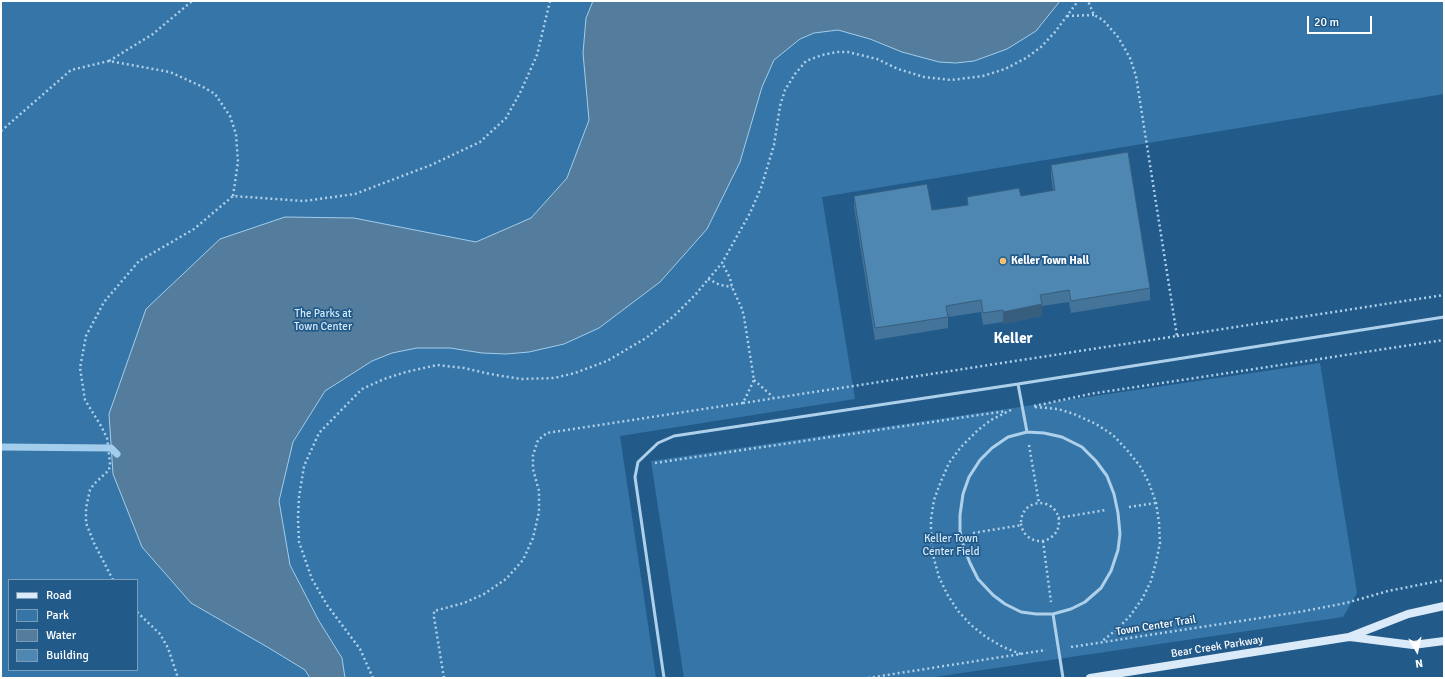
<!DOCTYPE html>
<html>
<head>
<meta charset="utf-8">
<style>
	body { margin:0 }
	#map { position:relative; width:1445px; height:679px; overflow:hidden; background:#225b8a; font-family:Signika,sans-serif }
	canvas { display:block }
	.frame { position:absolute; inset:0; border:2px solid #fff; pointer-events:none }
	.legend { position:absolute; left:8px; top:579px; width:130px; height:92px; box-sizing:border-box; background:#225b8a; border:1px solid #7a9db9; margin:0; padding:5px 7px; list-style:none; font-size:12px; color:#fff }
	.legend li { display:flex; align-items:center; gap:8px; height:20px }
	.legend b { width:20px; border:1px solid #7a9db9 }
	.north { position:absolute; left:1397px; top:631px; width:40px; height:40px; -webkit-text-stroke:3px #225b8a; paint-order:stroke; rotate:171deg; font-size:11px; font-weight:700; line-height:16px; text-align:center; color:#fff }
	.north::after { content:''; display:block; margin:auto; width:14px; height:18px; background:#fff; clip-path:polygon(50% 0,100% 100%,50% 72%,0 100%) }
	.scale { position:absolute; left:1307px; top:16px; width:65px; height:18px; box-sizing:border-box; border:2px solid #fff; border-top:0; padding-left:5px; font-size:12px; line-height:14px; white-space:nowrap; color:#fff; -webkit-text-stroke:3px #225b8a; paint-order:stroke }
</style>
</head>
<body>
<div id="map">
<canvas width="1445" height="679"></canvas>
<div class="frame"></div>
<ul class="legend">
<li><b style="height:5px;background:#daeaf8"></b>Road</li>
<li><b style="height:11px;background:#3675a7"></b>Park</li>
<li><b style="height:11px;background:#547d9d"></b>Water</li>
<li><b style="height:11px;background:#4f87b3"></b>Building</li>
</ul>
<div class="north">N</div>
<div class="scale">20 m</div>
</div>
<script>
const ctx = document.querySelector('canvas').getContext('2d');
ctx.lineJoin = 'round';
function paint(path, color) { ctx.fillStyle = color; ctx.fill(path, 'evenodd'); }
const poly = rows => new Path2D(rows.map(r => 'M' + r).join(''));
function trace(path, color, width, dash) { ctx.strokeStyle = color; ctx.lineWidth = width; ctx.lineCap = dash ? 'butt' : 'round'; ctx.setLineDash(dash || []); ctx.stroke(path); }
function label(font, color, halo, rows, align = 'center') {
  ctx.font = font + ' Signika,sans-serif'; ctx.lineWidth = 3.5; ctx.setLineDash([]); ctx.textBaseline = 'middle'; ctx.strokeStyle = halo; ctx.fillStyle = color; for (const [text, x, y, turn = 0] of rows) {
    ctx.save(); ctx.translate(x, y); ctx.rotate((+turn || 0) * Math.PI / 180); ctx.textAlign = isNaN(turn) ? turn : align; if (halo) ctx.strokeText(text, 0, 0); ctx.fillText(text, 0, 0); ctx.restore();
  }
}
paint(poly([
	[1,1,1444,1,1444,94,822,197,855,399,620,436,656,678,1,678],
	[9,580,137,580,137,670,9,670],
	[1320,363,1357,593,1343,617,928,678,684,678,651,461]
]), '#3675a7');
const water = poly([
	[593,1,1060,1,1036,31,1007,49,974,61,956,63,939,62,902,52,870,39,838,30,814,33,800,39,774,60,762,87,740,162,707,229,660,282,599,328,564,344,529,352,506,354,482,353,450,348,417,348,392,353,372,361,325,391,293,442,279,501,290,565,319,621,342,658,345,678,310,678,305,670,269,648,191,603,142,547,113,474,109,414,146,309,220,239,285,217,354,218,476,242,531,218,567,178,589,120,583,53,586,18,593,1]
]);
paint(water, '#547d9d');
trace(water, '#a2cdec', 1);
trace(poly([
	[1,447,111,448,117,454]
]), '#a2cdec', 7);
trace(poly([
	[1067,16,1094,15],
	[109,61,153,34,192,1],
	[1,131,71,70,109,61,170,72,203,87,215,94,230,116,236,134,238,162,233,196],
	[708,279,720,285,732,287],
	[1177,336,1444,295],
	[754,380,773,397],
	[743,403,1177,336,1136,76,1130,58,1118,37,1103,20,1094,15,1088,1],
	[1034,406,1090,394,1444,340],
	[1035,407,1058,409,1074,414,1096,424,1113,435,1127,450,1140,466,1149,483,1156,503,1159,522,1160,543,1156,562,1151,581,1142,599,1130,616,1116,630,1101,642],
	[1011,410,991,420,978,430,961,447,949,463,941,481,934,500,931,519,931,539,934,559,939,577,947,594,958,611,971,625,986,637,1003,647,1021,654],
	[1029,445,1039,503],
	[655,463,1006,411],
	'1021 522a19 19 0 1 1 38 0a19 19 0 1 1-38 0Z',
	[1129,507,1156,503],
	[1058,518,1106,510],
	[973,533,1022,525],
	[931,539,948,537],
	[1043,541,1051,602],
	[113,580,94,543,86,523,86,508,90,490,94,484,109,470,110,463,107,438,101,426,85,400,80,368,86,336,104,302,139,261,194,229,233,196,304,201,355,194,431,165,480,142,506,118,520,93,537,55,550,1],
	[137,612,160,634,168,648,178,678],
	[1071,647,1299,612,1346,603,1388,591,1444,580],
	[373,678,360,649,327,605,312,579,299,542,298,518,299,497,304,466,319,433,362,389,384,379,406,372,437,365,464,368,490,374,521,379,554,378,575,373,607,361,646,338,674,316,695,295,722,263,750,213,761,188,774,145,780,106,785,90,795,74,806,61,822,55,837,52,848,52,877,59,898,69,924,77,951,80,983,76,1005,69,1026,58,1041,47,1055,32,1078,1],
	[444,678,434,617,434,611,464,603,484,594,506,579,523,560,533,538,539,512,539,491,533,469,533,455,538,440,547,433,743,403,754,380,744,317,742,309,732,287,730,278,722,263],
	[868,678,1046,650]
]), '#aed0ea', 2.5, [2, 3]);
trace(poly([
	[1027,432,1044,433,1062,437,1082,447,1096,461,1107,476,1114,494,1118,513,1120,534,1118,550,1111,571,1101,588,1085,602,1071,609,1053,614,1036,614,1021,612,1005,604,993,595,978,579,970,563,964,548,960,531,960,515,963,494,969,477,980,460,992,448,1008,437,1027,432],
	[1027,432,1018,384,1444,317],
	[1053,614,1063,678],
	[664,678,635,477,638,462,658,443,674,436,1018,384]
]), '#aed0ea', 3);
trace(poly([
	[1350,637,1413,645,1444,641],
	[1090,678,1349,637,1408,614,1444,606]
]), '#daeaf8', 8);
paint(poly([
	[1051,165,1150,288,1150,300,1071,313,1069,302,1042,306,1042,316,1003,324,1003,322,983,325,981,312,948,317,948,328,875,340,854,207,854,196,932,210,967,205,967,197,1021,196,1053,191,1051,176]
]), '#44749a');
paint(poly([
	[1042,304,1042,316,1003,324,1003,312]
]), '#375e7d');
const building = poly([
	[1128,152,1150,288,1071,301,1069,290,1040,295,1042,304,1003,312,1003,310,983,313,981,300,946,306,948,317,875,328,854,196,927,184,932,210,968,205,967,197,1019,188,1021,196,1055,190,1051,165,1128,152]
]);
paint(building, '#4f87b3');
trace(building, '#375e7d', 1);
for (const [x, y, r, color] of [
	[1003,261,4,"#f6c070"]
]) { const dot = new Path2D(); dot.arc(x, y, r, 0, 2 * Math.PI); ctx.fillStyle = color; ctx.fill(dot); trace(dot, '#225b8a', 1.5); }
label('bold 11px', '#fff', '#225b8a', [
	["Keller Town Hall",1011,261]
], 'left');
label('11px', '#d3e8f8', '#225b8a', [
	["The Parks at",323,314],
	["Town Center",323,327],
	["Keller Town",951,539],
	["Center Field",951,552]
]);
label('11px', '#fff', '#225b8a', [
	["Town Center Trail",1156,626,-9],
	["Bear Creek Parkway",1217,647,-9]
]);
label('bold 15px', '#fff', '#225b8a', [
	["Keller",1013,339]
]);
</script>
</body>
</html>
